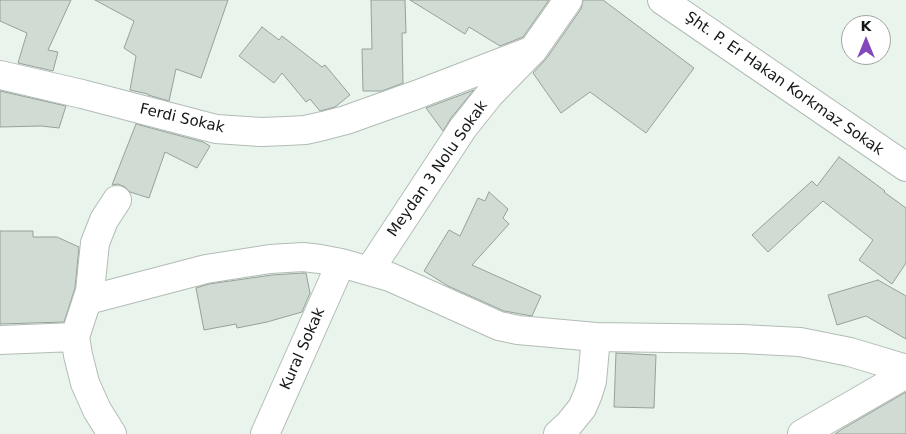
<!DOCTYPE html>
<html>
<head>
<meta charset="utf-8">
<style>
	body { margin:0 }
	#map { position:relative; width:906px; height:434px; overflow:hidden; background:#e9f5ec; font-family:"DejaVu Sans",sans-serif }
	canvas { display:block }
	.north { position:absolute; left:841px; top:15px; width:50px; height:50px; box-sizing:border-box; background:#fff; border:1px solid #a1a3a2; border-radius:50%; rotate:0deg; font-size:14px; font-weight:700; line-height:20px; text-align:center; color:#151916 }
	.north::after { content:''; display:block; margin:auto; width:18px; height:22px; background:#8346bc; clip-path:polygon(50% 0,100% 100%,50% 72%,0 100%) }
</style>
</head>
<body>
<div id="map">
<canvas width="906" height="434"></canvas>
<div class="north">K</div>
</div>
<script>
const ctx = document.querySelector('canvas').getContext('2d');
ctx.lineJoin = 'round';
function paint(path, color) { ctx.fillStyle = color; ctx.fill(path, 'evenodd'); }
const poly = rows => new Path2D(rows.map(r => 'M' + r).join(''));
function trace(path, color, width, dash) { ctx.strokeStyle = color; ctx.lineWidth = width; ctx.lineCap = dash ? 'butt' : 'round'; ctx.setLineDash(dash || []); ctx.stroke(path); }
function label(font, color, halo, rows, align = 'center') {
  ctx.font = font + ' "DejaVu Sans",sans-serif'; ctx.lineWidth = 4; ctx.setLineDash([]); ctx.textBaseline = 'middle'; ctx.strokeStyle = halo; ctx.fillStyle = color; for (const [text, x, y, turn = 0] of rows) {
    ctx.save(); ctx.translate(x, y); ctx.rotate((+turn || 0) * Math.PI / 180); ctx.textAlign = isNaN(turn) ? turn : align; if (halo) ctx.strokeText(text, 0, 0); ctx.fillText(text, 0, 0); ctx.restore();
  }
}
const building = poly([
	[0,0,71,0,48,50,58,52,53,71,18,63,27,33,0,21,0,0],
	[95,0,228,0,201,78,176,69,169,101,148,95,148,94,130,90,136,56,124,48,134,21,95,0],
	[371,0,405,0,406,33,402,33,403,83,382,91,363,91,362,49,372,49,371,0],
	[410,0,549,0,523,37,500,46,469,27,465,34,410,0],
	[583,0,603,0,694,68,646,133,590,92,561,113,533,73,546,59,581,9,583,0],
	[262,27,279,40,282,36,322,67,325,65,350,95,335,107,320,111,310,99,306,102,282,73,274,83,239,56,262,27],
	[474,90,451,118,443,131,426,108,474,90],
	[0,91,66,106,59,128,41,126,0,127,0,91],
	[136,124,203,142,210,146,197,168,165,152,149,198,130,192,125,187,118,184,112,185,136,124],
	[839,157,885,191,884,192,906,208,906,263,892,284,859,260,873,240,823,201,768,252,752,235,812,181,817,186,839,157],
	[489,192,508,209,503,218,509,224,472,265,541,296,532,316,504,311,448,286,424,271,449,230,460,236,478,198,485,201,489,192],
	[0,231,33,231,33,237,57,237,79,247,75,288,64,322,0,324,0,231],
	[303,273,306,273,310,293,302,312,267,322,237,328,236,324,204,330,196,288,209,284,272,275,303,273],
	[878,280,906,296,906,339,866,316,837,325,828,295,878,280],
	[616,353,656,355,654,408,614,407,616,353],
	[906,392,906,434,835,434,844,428,906,392]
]);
paint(building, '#d0dbd3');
trace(building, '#96a099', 1);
const minor = poly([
	[662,0,906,167],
	[0,75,82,94,216,129,261,132,287,131,305,130,323,126,346,120,416,95,533,50],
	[369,271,463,128,490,94,533,50,568,0],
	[88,300,206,269,270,259,303,257,320,259,341,263,390,277,499,326,518,330,596,337,742,339,800,342,850,352,906,369],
	[0,340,75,337],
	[112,434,97,410,85,383,78,355,75,337,90,291,95,243,104,220,117,200],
	[265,434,341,263],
	[558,434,569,424,582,408,588,394,592,381,596,337],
	[802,434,906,374]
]);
trace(minor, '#b2bcb5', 30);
trace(minor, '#fff', 28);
label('15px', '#151916', '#fff', [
	["Şht. P. Er Hakan Korkmaz Sokak",784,84,35],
	["Ferdi Sokak",182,119,13],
	["Meydan 3 Nolu Sokak",438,169,-55],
	["Kural Sokak",303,349,-66]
]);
</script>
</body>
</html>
